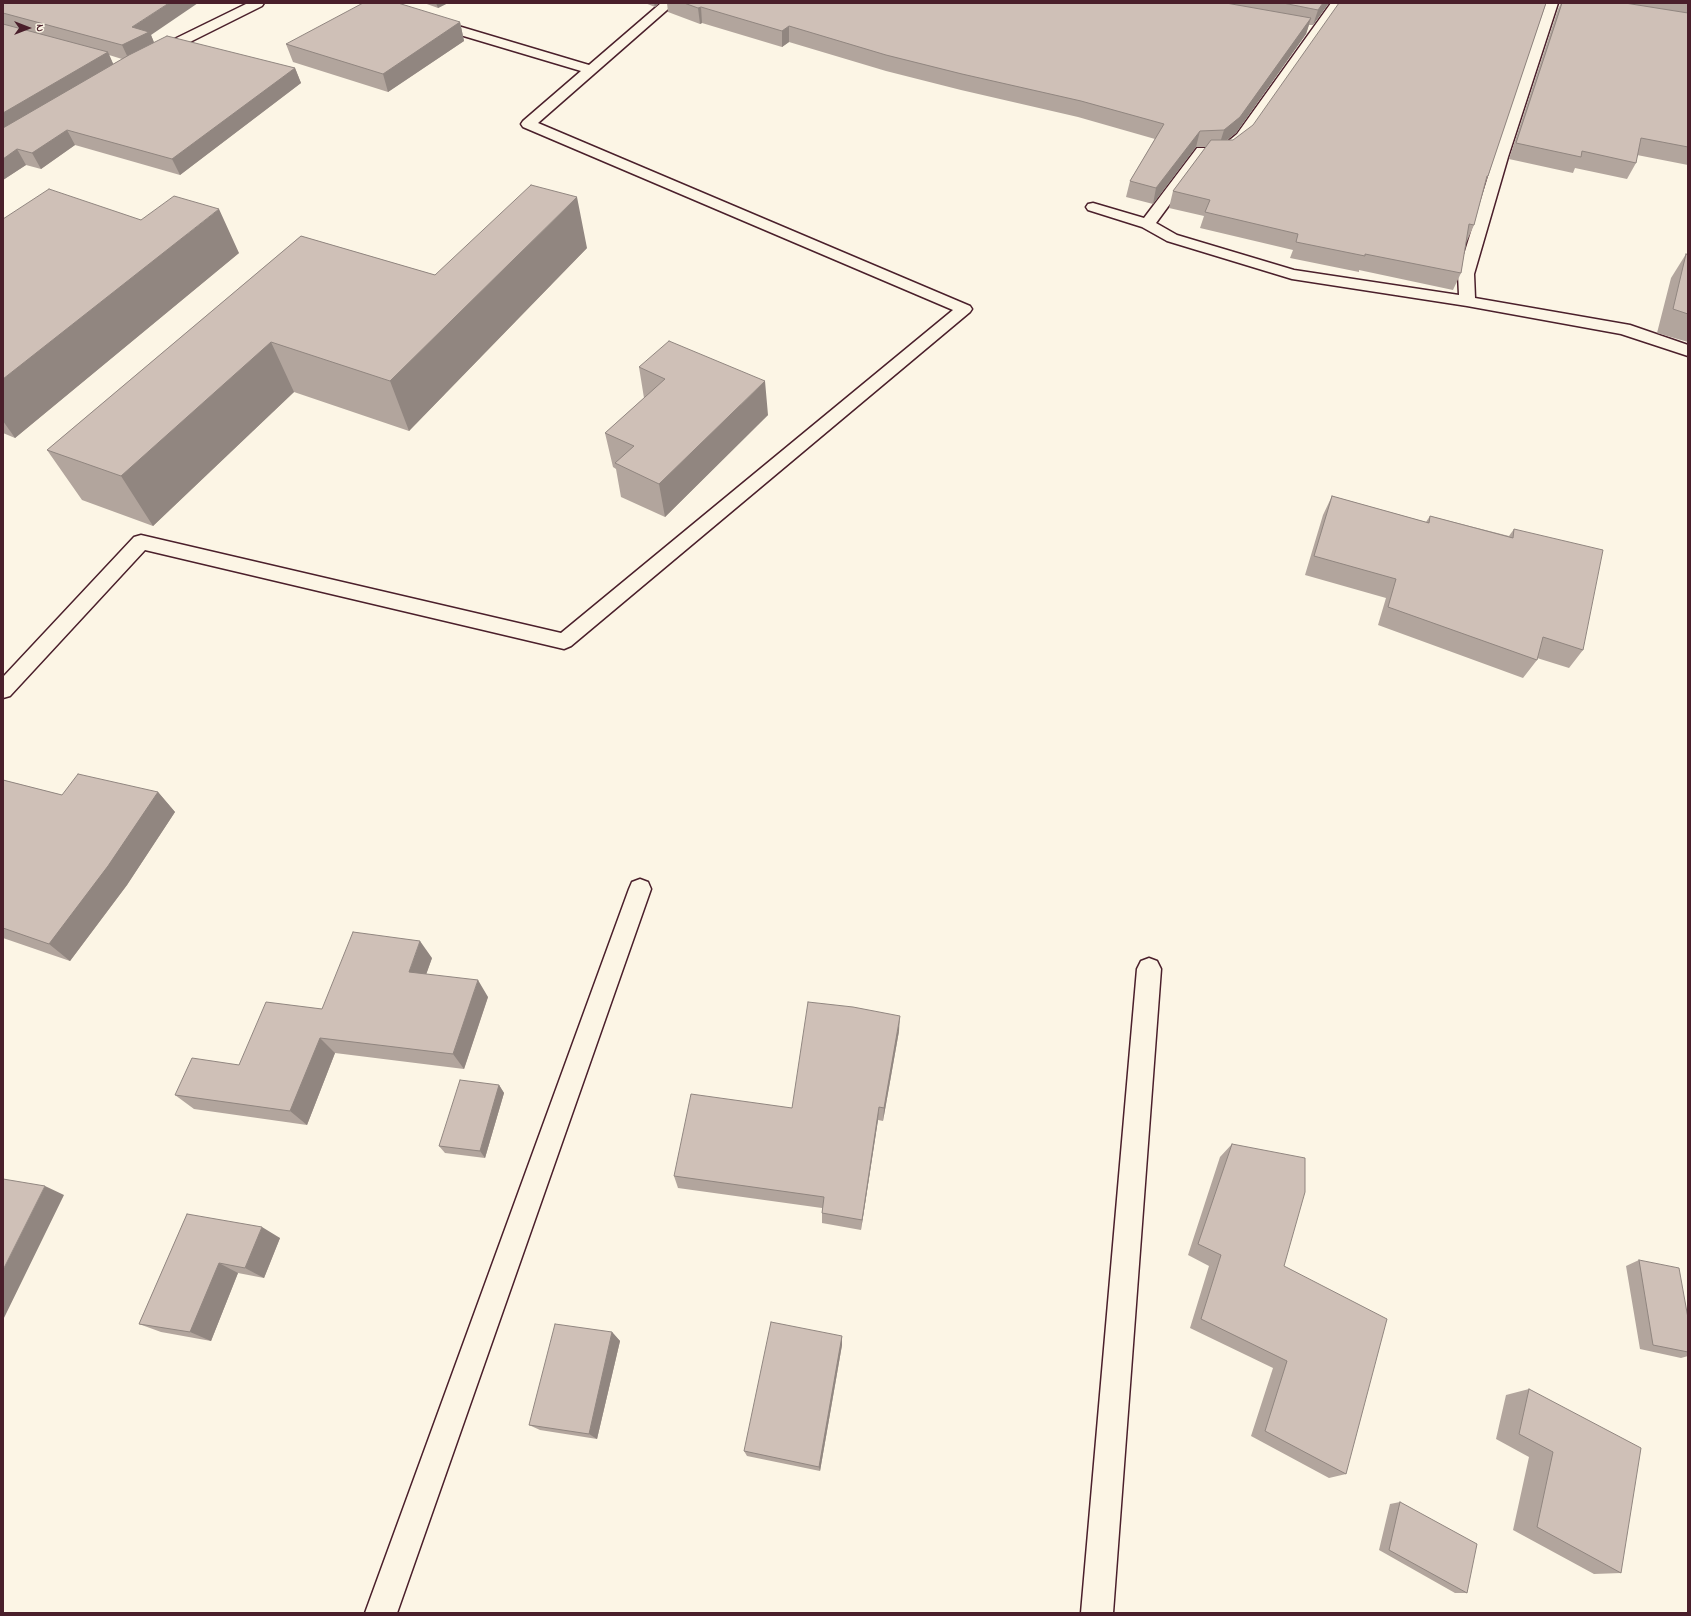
<!DOCTYPE html>
<html>
<head>
<meta charset="utf-8">
<style>
	body { margin:0 }
	#map { position:relative; width:1691px; height:1616px; overflow:hidden; background:#fcf5e5; font-family:"Indie Flower",sans-serif }
	canvas { display:block }
	.frame { position:absolute; inset:0; border:4px solid #4a1f2b; pointer-events:none }
	.north { position:absolute; left:8px; top:8px; width:40px; height:40px; -webkit-text-stroke:3px #fcf5e5; paint-order:stroke; rotate:90deg; font-size:11px; font-weight:700; line-height:16px; text-align:center; color:#4a1f2b }
	.north::after { content:''; display:block; margin:auto; width:14px; height:18px; background:#4a1f2b; clip-path:polygon(50% 0,100% 100%,50% 72%,0 100%) }
</style>
</head>
<body>
<div id="map">
<canvas width="1691" height="1616"></canvas>
<div class="frame"></div>
<div class="north">N</div>
</div>
<script>
const ctx = document.querySelector('canvas').getContext('2d');
ctx.lineJoin = 'round';
const poly = rows => new Path2D(rows.map(r => 'M' + r).join(''));
function trace(path, color, width, dash) { ctx.strokeStyle = color; ctx.lineWidth = width; ctx.lineCap = dash ? 'butt' : 'round'; ctx.setLineDash(dash || []); ctx.stroke(path); }
function paint(path, color) { ctx.fillStyle = color; ctx.fill(path, 'evenodd'); }
const street = poly([
	[248,3,264,3,262,6,162,56,157,57,152,56,150,53,152,50,248,3],
	[661,3,675,3,538,123,970,306,972,309,970,312,571,646,564,649,145,550,10,696,3,698,3,677,134,537,141,535,561,633,953,310,523,127,521,124,523,121,581,71,430,26,428,23,430,20,434,19,438,20,589,65,661,3],
	[1331,3,1343,3,1247,140,1228,155,1206,155,1156,223,1177,235,1294,270,1459,295,1458,274,1494,157,1546,3,1558,3,1508,157,1474,274,1475,298,1630,325,1688,345,1688,356,1621,334,1467,306,1292,279,1167,241,1142,227,1088,210,1086,207,1088,204,1093,203,1144,218,1197,148,1220,148,1237,134,1331,3],
	[640,879,648,882,651,889,397,1613,365,1613,629,889,632,882,640,879],
	[1149,958,1157,961,1161,969,1113,1613,1081,1613,1137,969,1141,961,1149,958]
]);
trace(street, '#4a1f2b', 3);
paint(street, '#fcf5e5');
paint(poly([
	[3,3,151,35,154,43,295,68,301,83,180,175,75,145,41,169,26,165,3,180],
	[109,55,122,59,113,64],
	[424,3,448,3,438,8],
	[645,3,659,3,655,7],
	[667,3,1329,3,1313,25,1309,25,1306,34,1236,133,1227,140,1488,176,1485,184,1474,225,1467,241,1466,241,1461,273,1453,290,1359,270,1359,272,1290,258,1293,250,1200,228,1204,216,1169,208,1173,191,1206,147,1196,147,1153,204,1126,197,1130,181,1155,139,1078,117,961,90,886,71,789,42,782,47,702,23,700,24,668,12],
	[1561,3,1688,3,1688,165,1637,155,1636,163,1627,179,1575,168,1573,173,1509,159,1558,9],
	[460,22,464,41,388,92,293,62,286,44],
	[3,219,141,220,239,253,15,438,3,433],
	[301,236,435,275,587,248,409,431,294,392,153,526,82,500,47,450],
	[1686,254,1688,255,1688,342,1657,333,1671,278],
	[639,367,768,415,665,517,621,497,616,469,613,467,605,433,644,398],
	[1332,496,1426,522,1430,516,1509,536,1514,529,1583,650,1569,668,1537,658,1537,660,1523,678,1378,625,1386,598,1305,575,1323,515],
	[3,780,62,795,158,792,175,812,127,885,70,961,3,938],
	[432,958,426,974,488,997,464,1069,335,1053,307,1125,194,1109,175,1095,239,1065,322,1009],
	[899,1031,883,1121,878,1120,861,1230,822,1223,822,1208,678,1188,674,1176,792,1108],
	[499,1085,504,1093,485,1158,445,1153,439,1146],
	[1232,1144,1284,1266,1346,1474,1329,1478,1251,1436,1273,1368,1190,1328,1209,1266,1188,1255,1220,1157],
	[187,1214,280,1238,264,1278,238,1273,211,1341,161,1332,139,1324],
	[1639,1260,1688,1318,1688,1356,1681,1358,1640,1349,1626,1266],
	[612,1332,620,1341,597,1439,540,1430,529,1425],
	[842,1336,842,1345,820,1471,747,1456,744,1451],
	[1529,1389,1621,1573,1594,1574,1513,1530,1529,1457,1496,1439,1506,1395],
	[1400,1502,1467,1593,1455,1593,1379,1550,1390,1504]
]), '#b2a59d');
paint(poly([
	[169,3,198,3,151,35,156,47,129,60,122,45,132,27],
	[436,3,448,3,438,8],
	[654,3,659,3,655,7],
	[1323,3,1329,3,1313,25,1318,10],
	[701,7,702,23,700,24,698,8],
	[1311,18,1306,34,1236,133,1219,146,1224,130],
	[460,22,464,41,388,92,383,74],
	[789,26,789,42,782,47,782,31],
	[108,52,115,68,3,133,3,113],
	[295,68,301,83,180,175,172,159],
	[67,130,75,145,41,169,32,153],
	[1200,131,1196,147,1153,204,1156,188],
	[17,149,26,165,3,180,3,159],
	[577,197,587,248,409,431,390,381],
	[219,209,239,253,15,438,3,421,3,379],
	[271,342,294,392,153,526,121,476],
	[765,381,768,415,665,517,659,484],
	[158,792,175,812,127,885,70,961,49,944],
	[420,941,432,958,421,989,409,972],
	[478,980,488,997,464,1069,453,1054],
	[900,1016,899,1031,883,1121,884,1108],
	[320,1038,335,1053,307,1125,290,1111],
	[499,1085,504,1093,485,1158,480,1151],
	[879,1107,878,1120,861,1230,862,1220],
	[45,1186,64,1195,3,1320,3,1270],
	[262,1227,280,1238,264,1278,245,1268],
	[219,1263,238,1273,211,1341,190,1332],
	[612,1332,620,1341,597,1439,589,1434],
	[842,1336,842,1345,820,1471,819,1467]
]), '#918680');
const building = poly([
	[3,3,169,3,132,27,149,32,122,45,3,13,3,3],
	[363,3,398,3,460,22,383,74,286,44,363,3],
	[684,3,1226,3,1311,18,1240,117,1224,130,1200,131,1156,188,1130,181,1164,124,1081,101,962,74,886,55,789,26,782,31,701,7,698,8,684,3],
	[1283,3,1323,3,1318,10,1283,3],
	[1339,3,1546,3,1488,176,1487,176,1474,225,1469,224,1461,273,1365,254,1365,256,1296,242,1298,234,1205,212,1210,200,1173,191,1211,140,1233,140,1253,125,1339,3],
	[1562,3,1625,3,1688,13,1688,147,1641,138,1636,163,1582,151,1581,157,1516,143,1562,3],
	[3,24,108,52,3,113,3,24],
	[167,36,295,68,172,159,67,130,32,153,17,149,3,159,3,128,129,55,167,36],
	[531,185,577,197,390,381,271,342,121,476,47,450,301,236,435,275,531,185],
	[49,189,141,220,174,196,219,209,3,379,3,219,49,189],
	[1686,254,1688,255,1688,314,1673,309,1686,254],
	[669,341,765,381,659,484,615,463,634,446,605,433,665,379,639,367,669,341],
	[1332,496,1429,523,1430,516,1513,538,1514,529,1603,550,1583,650,1543,637,1537,660,1388,607,1396,579,1314,556,1332,496],
	[78,774,158,792,108,866,49,944,3,928,3,780,62,795,78,774],
	[353,932,420,941,409,972,478,980,453,1054,320,1038,290,1111,175,1095,192,1058,239,1065,266,1002,322,1009,353,932],
	[808,1002,853,1007,900,1016,884,1108,879,1107,862,1220,822,1213,824,1197,674,1176,691,1094,792,1108,808,1002],
	[460,1080,499,1085,480,1151,439,1146,460,1080],
	[1232,1144,1305,1158,1305,1192,1284,1266,1387,1319,1346,1474,1265,1431,1287,1361,1201,1319,1221,1255,1198,1244,1232,1144],
	[3,1179,45,1186,3,1270,3,1179],
	[187,1214,262,1227,245,1268,219,1263,190,1332,139,1324,187,1214],
	[1639,1260,1679,1268,1688,1318,1688,1352,1653,1345,1639,1260],
	[771,1322,842,1336,819,1467,744,1451,771,1322],
	[555,1324,612,1332,589,1434,529,1425,555,1324],
	[1529,1389,1641,1448,1621,1573,1537,1527,1553,1452,1519,1434,1529,1389],
	[1400,1502,1477,1544,1467,1593,1389,1550,1400,1502]
]);
paint(building, '#cfc0b7');
trace(building, '#918680', 1);
</script>
</body>
</html>
